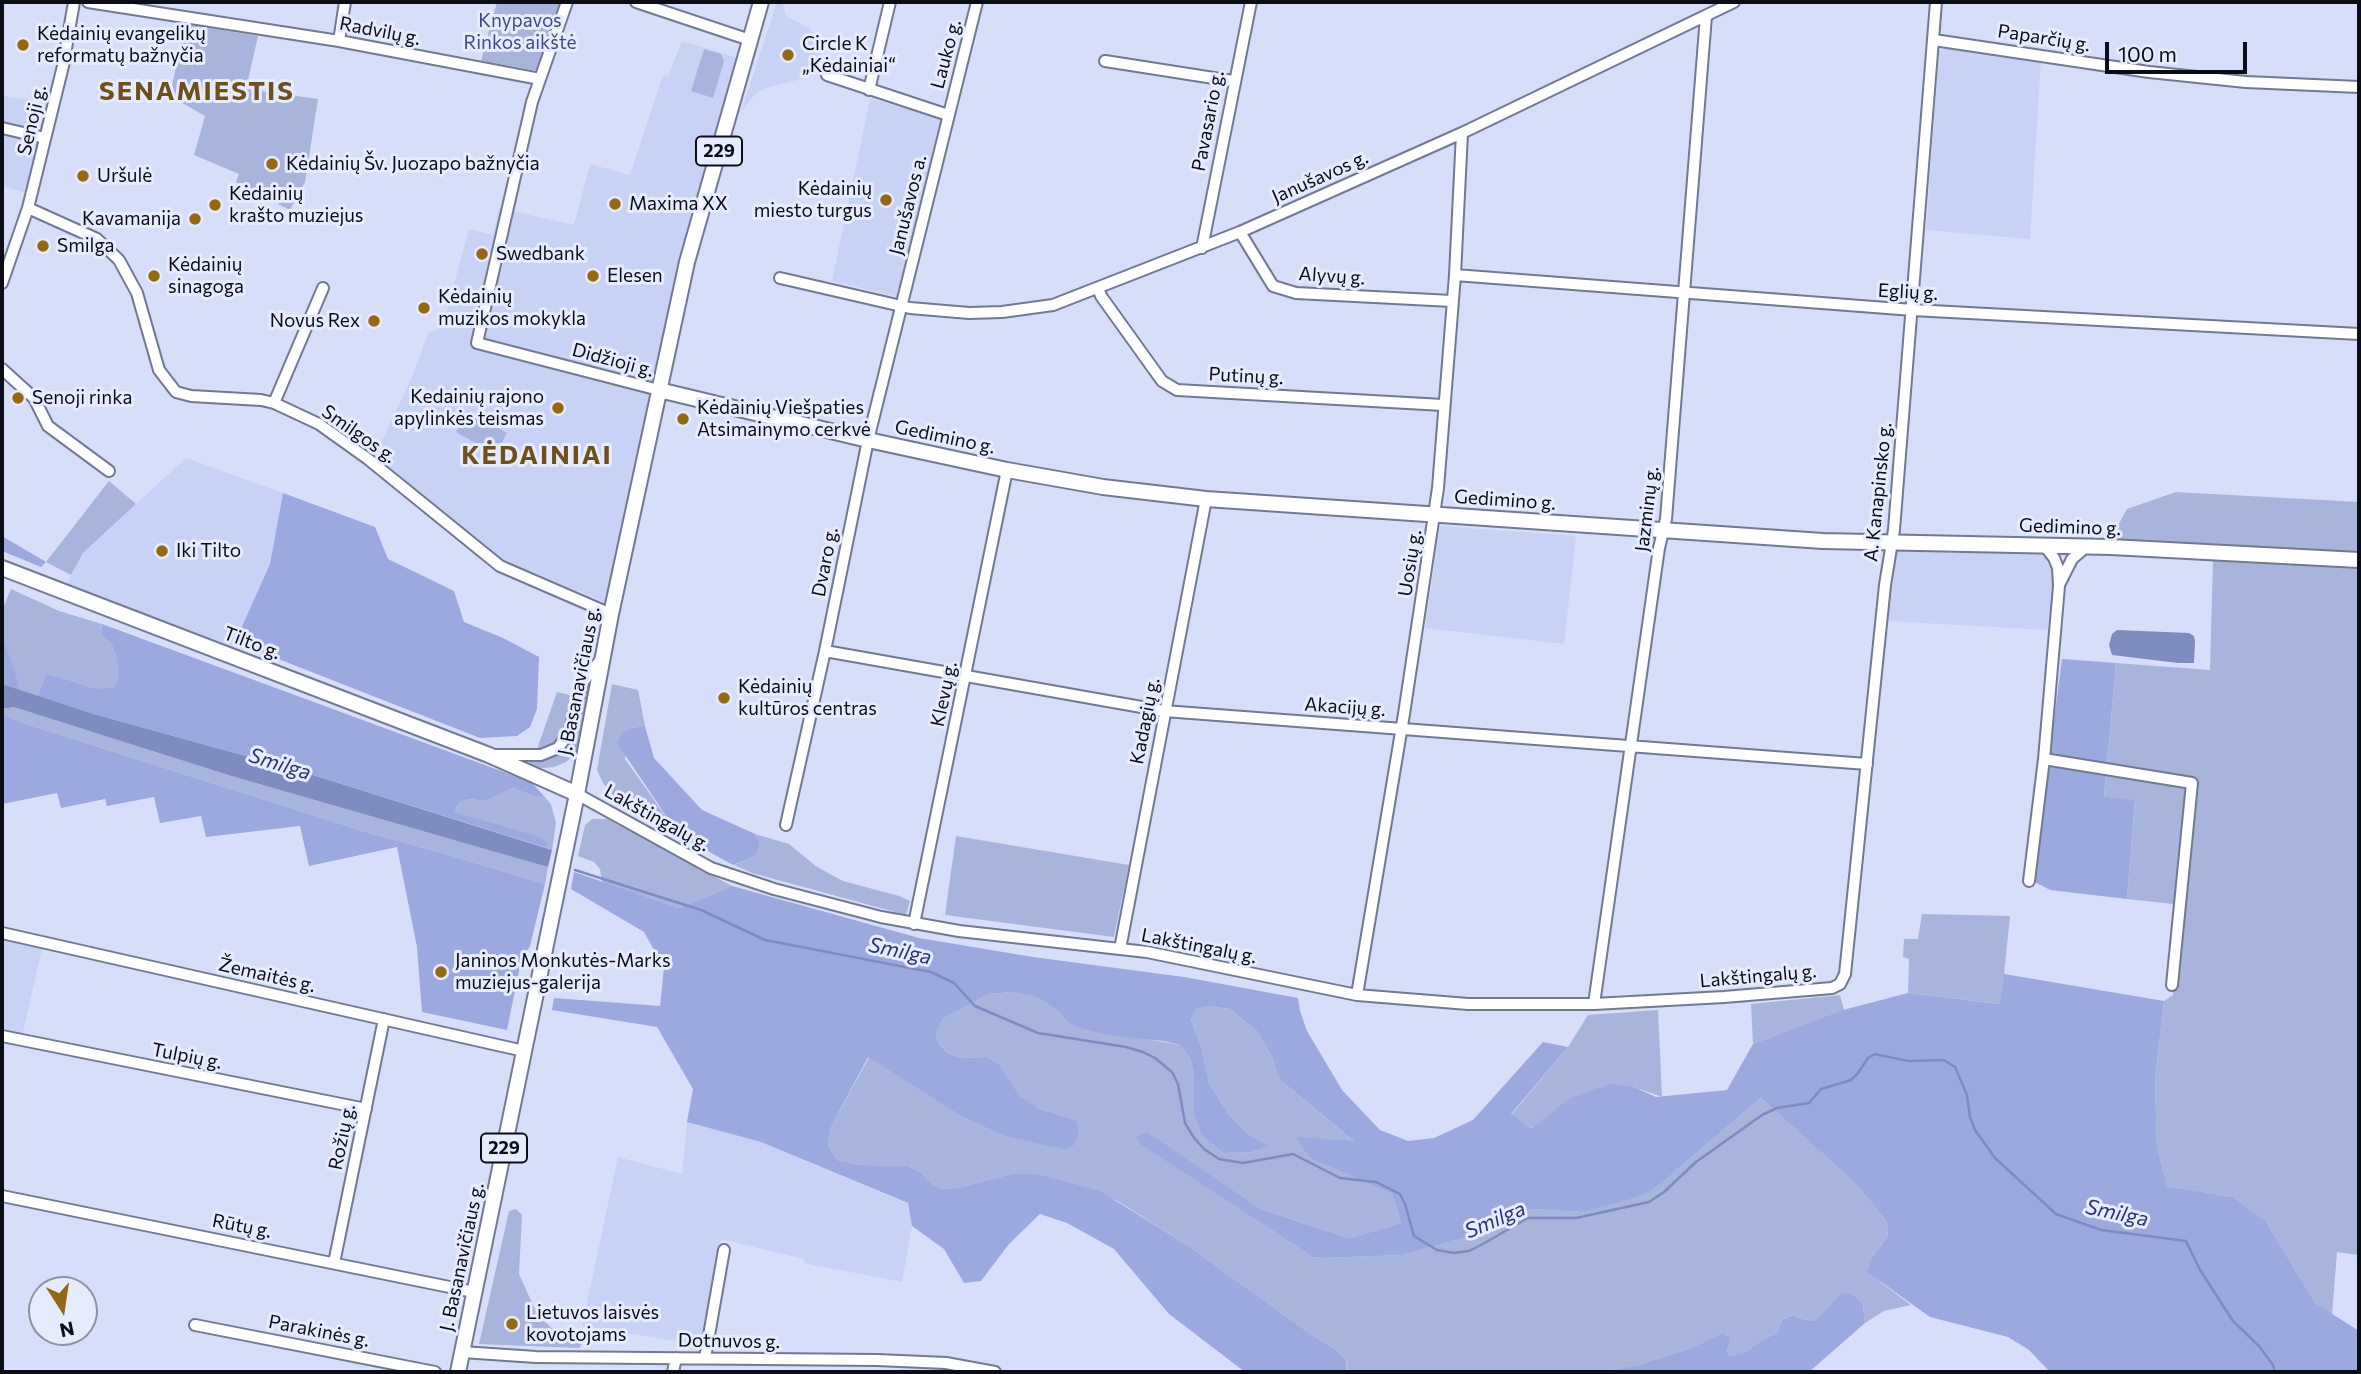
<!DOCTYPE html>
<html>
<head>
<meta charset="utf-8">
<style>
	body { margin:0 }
	#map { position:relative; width:2361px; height:1374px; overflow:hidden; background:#d6defa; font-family:Commissioner,sans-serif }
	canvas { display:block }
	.frame { position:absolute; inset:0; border:4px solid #0b0d16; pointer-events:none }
	.north { position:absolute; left:28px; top:1276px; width:70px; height:70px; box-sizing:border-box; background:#e6ebfd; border:2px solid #8e92a1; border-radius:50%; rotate:168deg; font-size:19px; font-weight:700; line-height:28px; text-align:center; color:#0b0d16 }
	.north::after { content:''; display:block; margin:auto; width:24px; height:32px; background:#956815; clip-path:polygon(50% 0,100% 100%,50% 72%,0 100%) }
	.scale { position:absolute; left:2105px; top:42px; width:142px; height:32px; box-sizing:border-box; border:4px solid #0b0d16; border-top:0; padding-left:9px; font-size:21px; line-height:24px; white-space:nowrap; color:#0b0d16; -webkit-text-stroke:5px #e6ebfd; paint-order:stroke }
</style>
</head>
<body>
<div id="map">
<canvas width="2361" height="1374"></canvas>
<div class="frame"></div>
<div class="north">N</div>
<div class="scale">100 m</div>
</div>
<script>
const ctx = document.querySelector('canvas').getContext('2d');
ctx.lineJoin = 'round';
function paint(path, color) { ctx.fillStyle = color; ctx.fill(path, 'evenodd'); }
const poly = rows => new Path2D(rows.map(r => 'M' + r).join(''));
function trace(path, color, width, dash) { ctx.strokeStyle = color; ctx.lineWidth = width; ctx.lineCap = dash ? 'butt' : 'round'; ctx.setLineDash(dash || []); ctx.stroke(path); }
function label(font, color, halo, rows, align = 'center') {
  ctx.font = font + ' Commissioner,sans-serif'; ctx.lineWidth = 6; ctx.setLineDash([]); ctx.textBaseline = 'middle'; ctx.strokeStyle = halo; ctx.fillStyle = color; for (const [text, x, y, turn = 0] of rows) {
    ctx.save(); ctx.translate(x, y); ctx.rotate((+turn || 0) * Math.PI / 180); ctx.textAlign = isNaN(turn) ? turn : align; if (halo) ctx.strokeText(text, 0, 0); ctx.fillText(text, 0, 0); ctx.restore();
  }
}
paint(poly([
	[777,2,782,2,786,16,809,28,815,35,821,52,815,75,767,88,756,93,741,112],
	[682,41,738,58,681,270,605,602,495,557,375,455,410,382,428,334,443,326,469,229,493,235,499,208,574,225,590,164,630,175,663,75,668,76],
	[1945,47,2041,60,2030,239,1926,230,1939,51],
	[2,96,46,102,42,128,24,192,2,186],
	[870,99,943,118,899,297,832,281],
	[186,458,283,493,270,564,233,646,66,585,83,553],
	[1440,526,1576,536,1564,644,1425,628],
	[1893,548,2057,551,2048,630,1887,621],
	[2,936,43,944,22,1037,2,1032],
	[687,1122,761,1142,908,1204,912,1226,902,1282,804,1263,804,1259,721,1239,702,1345,582,1326,618,1157,682,1174]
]), '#c8d2f4');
paint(poly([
	[497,2,561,2,539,71,481,61],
	[185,24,258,36,246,89,318,99,305,182,290,210,278,204,280,201,266,194,264,196,236,182,239,174,194,155,205,116,170,96],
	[704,49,721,54,724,61,713,98,691,91],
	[468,411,507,433,495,454,456,432],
	[109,481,136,504,83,553,71,575,46,562],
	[2176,492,2359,502,2359,560,2111,547,2110,540,2127,509],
	[2213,560,2359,568,2359,1255,2337,1252,2332,1315,2315,1303,2265,1220,2233,1197,2167,1186,2157,1147,2155,1080,2164,1001,2173,995,2182,905,2127,899,2135,801,2104,798,2116,663,2210,670],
	[11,589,59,611,102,624,101,634,112,645,117,659,118,679,113,689,97,689,46,673,38,696,20,690,2,633,2,610],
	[594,671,580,745,574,755,566,762,554,767,542,768,531,765,528,761,536,752,557,692,574,696],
	[612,684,638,690,645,726,631,728,625,759,679,835,612,794,603,783,597,770],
	[14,707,548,867,545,884,442,853,369,833,26,724,2,714,2,709],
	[513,788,535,797,544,796,551,804,556,823,552,850,547,848,547,842,454,812,459,803,468,799,486,801],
	[592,819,607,819,732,886,679,908,602,882,600,869,594,862,578,856,585,825],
	[755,834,789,844,817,867,843,881,899,896,910,901,906,915,752,873,734,865,756,856,760,843],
	[956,836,1129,865,1114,937,945,915],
	[1922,914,2010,916,2001,1004,1908,993,1909,959,1903,957,1904,939,1918,939],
	[1013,992,1038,998,1059,1012,1070,1025,1180,1045,1190,1058,1194,1073,1194,1113,1224,1153,1252,1152,1268,1146,1249,1135,1229,1115,1209,1083,1202,1049,1191,1020,1196,1009,1208,1006,1230,1009,1257,1031,1272,1057,1281,1081,1355,1142,1309,1156,1392,1194,1401,1223,1350,1238,1311,1226,1261,1209,1147,1133,1136,1136,1141,1144,1313,1257,1324,1258,1402,1255,1489,1231,1523,1211,1533,1209,1581,1212,1674,1172,1761,1098,1856,1184,1887,1222,1888,1236,1873,1256,1879,1281,1911,1305,1884,1311,1865,1323,1863,1305,1815,1321,1801,1319,1792,1315,1782,1320,1777,1333,1762,1340,1744,1353,1729,1356,1722,1333,1689,1349,1638,1365,1600,1372,1348,1372,1346,1360,1335,1349,1309,1333,1187,1245,1116,1200,1036,1174,1011,1174,958,1188,941,1189,931,1183,921,1173,909,1166,860,1165,837,1160,828,1145,831,1127,869,1057,964,1118,1002,1135,1076,1120,1040,1109,1018,1096,1000,1065,987,1057,959,1058,946,1052,937,1041,936,1033,943,1019,988,994],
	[1840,995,1844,1010,1753,1044,1751,1004],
	[1658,1010,1662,1097,1634,1087,1570,1099,1533,1128,1511,1115,1568,1047,1588,1015],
	[516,1209,522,1215,519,1274,536,1312,560,1337,582,1344,579,1348,479,1344,509,1211]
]), '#a9b4dc');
paint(poly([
	[283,493,375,527,388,559,454,591,464,622,503,638,539,657,537,709,530,727,517,736,480,738,235,642,270,564],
	[2,536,46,562,41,567,2,551],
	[102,624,531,782,544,796,535,797,513,788,486,801,468,799,459,803,454,812,540,837,547,842,547,848,300,771,97,715,38,696,46,673,97,689,113,688,118,679,117,659,112,645,101,634],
	[2,633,17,679,20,690,2,684],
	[2062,659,2116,663,2104,797,2135,800,2127,899,2050,890,2033,881],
	[2,714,26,724,369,833,442,853,545,884,530,946,521,961,507,1030,422,1012,417,947,397,847,309,866,300,826,206,837,201,816,160,823,154,797,107,806,105,799,61,808,57,793,2,804],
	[645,726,654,758,702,810,755,834,760,843,756,856,733,865,679,835,617,743,621,734,631,728],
	[574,872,679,908,732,886,919,938,1033,957,1184,977,1298,998,1300,1011,1307,1031,1342,1090,1380,1130,1408,1141,1434,1138,1473,1120,1543,1042,1568,1047,1511,1114,1532,1128,1570,1098,1612,1084,1634,1087,1656,1097,1727,1090,1753,1044,1843,1010,1908,993,2000,1004,2004,974,2164,1001,2155,1080,2157,1147,2167,1186,2233,1197,2265,1220,2315,1303,2359,1331,2359,1372,2050,1372,2029,1350,2008,1337,1930,1317,1867,1272,1873,1256,1888,1236,1887,1222,1856,1184,1761,1098,1674,1172,1650,1191,1634,1198,1581,1212,1533,1209,1524,1211,1489,1231,1402,1255,1324,1258,1313,1257,1140,1144,1136,1136,1147,1132,1261,1209,1311,1226,1350,1238,1401,1223,1392,1194,1309,1157,1296,1137,1354,1141,1280,1080,1272,1057,1257,1031,1230,1009,1208,1006,1196,1009,1191,1020,1202,1049,1209,1083,1229,1115,1249,1135,1269,1146,1252,1152,1224,1153,1202,1135,1194,1113,1194,1073,1190,1058,1180,1045,1163,1041,1108,1035,1070,1025,1059,1012,1038,998,1013,992,988,994,943,1019,936,1033,937,1041,946,1052,959,1058,987,1057,1000,1065,1019,1096,1040,1109,1076,1120,1079,1131,1075,1144,1066,1150,1002,1135,964,1118,868,1057,831,1127,828,1145,837,1160,860,1165,909,1166,921,1173,931,1183,941,1189,958,1188,1011,1174,1036,1174,1100,1191,1187,1245,1309,1333,1335,1349,1346,1360,1347,1372,1245,1372,1169,1314,1114,1249,1067,1223,1040,1214,1009,1244,981,1281,964,1283,944,1249,912,1226,908,1203,761,1142,687,1122,693,1089,657,1027,552,1010,554,998,660,1006,664,968,644,932,571,889],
	[1842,1293,1852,1294,1863,1305,1865,1323,1809,1372,1600,1372,1638,1365,1689,1349,1722,1333,1730,1338,1727,1350,1729,1356,1744,1353,1762,1340,1777,1333,1782,1320,1793,1315,1801,1319,1815,1321]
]), '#9ba9de');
paint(poly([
	[2117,630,2189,633,2194,636,2195,641,2194,663,2178,663,2112,655,2109,645,2112,634],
	[2,684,97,715,300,771,552,850,548,867,232,776,14,707,2,709]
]), '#7f8cbf');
trace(poly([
	[575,870,701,910,765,940,931,972,954,983,975,1006,1038,1033,1126,1047,1143,1052,1155,1058,1172,1072,1178,1084,1185,1123,1194,1138,1204,1149,1219,1159,1243,1163,1293,1154,1340,1178,1376,1182,1400,1194,1405,1204,1414,1236,1437,1250,1454,1253,1469,1251,1481,1245,1528,1218,1576,1218,1649,1202,1664,1192,1696,1162,1762,1115,1777,1108,1809,1103,1821,1089,1851,1080,1858,1073,1868,1058,1875,1054,1908,1061,1944,1060,1955,1067,1967,1095,1970,1117,1975,1130,1995,1158,2056,1214,2101,1230,2186,1241,2200,1270,2233,1321,2259,1346,2273,1365,2275,1372]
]), '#7f8cbf', 2.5);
const minor = poly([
	[88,2,339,41,540,79],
	[567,2,532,102,477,343,659,390],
	[636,2,750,40],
	[1934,40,2149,72,2246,82,2359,87],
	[339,41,345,2],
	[1105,61,1233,81],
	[827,75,948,115],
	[869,90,890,2],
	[2,128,45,138],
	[28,208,97,239,119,260,137,293,159,370,176,392,191,396,261,400,274,403,319,424,368,459,500,566,611,614],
	[1240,232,1273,286,1296,293,1452,301],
	[1202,248,1251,2],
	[1455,275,1913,310,2359,334],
	[780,278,910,308,969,313,1002,312,1053,305,1240,232,1462,133,1734,2],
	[2,283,28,208,63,66,74,2],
	[1098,288,1101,296,1162,381,1177,390,1443,405],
	[2,369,34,398,48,426,109,471],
	[274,403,323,288],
	[2060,583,2072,559,2087,546],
	[825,651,1164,711,1867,764],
	[489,755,541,755,558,748,569,733,582,683,603,657],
	[2044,759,2192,783,2172,985],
	[577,794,711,868,774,889,881,917,959,931,1147,952,1357,995,1468,1004,1594,1004,1724,997,1832,988,1840,984,1845,974,1885,585,1894,530,1936,2],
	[786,825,825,651,868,440,977,2],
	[2029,881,2044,759,2059,586,2058,568,2054,558,2044,545],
	[914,924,1007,470],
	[2,933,524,1051],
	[1120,949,1206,499],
	[1357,995,1404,714,1438,488,1455,275,1462,133],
	[1594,1004,1659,548,1666,519,1706,16],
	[2,1036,366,1109],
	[2,1196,474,1292],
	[334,1263,384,1019],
	[195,1325,435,1372],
	[462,1352,536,1357,877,1360,946,1363,995,1372],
	[705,1358,724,1250],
	[673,1372,676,1358]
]);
const major = poly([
	[659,390,868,440,1007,470,1103,487,1206,499,1823,541,2111,547,2359,560],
	[2,568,489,755,577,794],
	[458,1372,577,794,611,614,687,262,761,2]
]);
trace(minor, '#727992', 14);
trace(major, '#727992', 18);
trace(minor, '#fff', 10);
trace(major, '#fff', 14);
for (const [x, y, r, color] of [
	[23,45,7,"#956815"],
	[788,55,7,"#956815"],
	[272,164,7,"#956815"],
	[83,176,7,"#956815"],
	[886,200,7,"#956815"],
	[615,204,7,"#956815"],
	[215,205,7,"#956815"],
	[195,219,7,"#956815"],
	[43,246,7,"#956815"],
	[482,254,7,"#956815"],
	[154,276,7,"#956815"],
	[593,276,7,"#956815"],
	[424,308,7,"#956815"],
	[374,321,7,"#956815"],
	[18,398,7,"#956815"],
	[558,408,7,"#956815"],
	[683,419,7,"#956815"],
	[162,551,7,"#956815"],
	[724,698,7,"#956815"],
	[441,972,7,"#956815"],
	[512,1324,7,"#956815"]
]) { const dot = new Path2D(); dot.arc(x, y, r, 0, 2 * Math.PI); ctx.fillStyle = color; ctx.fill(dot); trace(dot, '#e6ebfd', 2.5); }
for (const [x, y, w] of [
	[719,151,46],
	[504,1148,46]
]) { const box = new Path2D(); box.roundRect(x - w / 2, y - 14.5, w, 29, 5); ctx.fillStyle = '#e6ebfd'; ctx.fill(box); trace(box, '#0b0d16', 2); }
label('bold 18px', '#0b0d16', null, [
	["229",719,151],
	["229",504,1148]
]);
label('19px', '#3d498b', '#e6ebfd', [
	["Knypavos",520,21],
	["Rinkos aikštė",520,43]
]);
label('19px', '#0b0d16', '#e6ebfd', [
	["Radvilų g.",380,31,11],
	["Paparčių g.",2044,38,9],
	["Lauko g.",946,54,-75],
	["Senoji g.",32,120,-77],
	["Pavasario g.",1208,121,-79],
	["Janušavos g.",1320,177,-24],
	["Janušavos a.",908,205,-76],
	["Alyvų g.",1332,276,4],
	["Eglių g.",1908,292,3],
	["Didžioji g.",613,360,15],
	["Putinų g.",1246,376,3],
	["Smilgos g.",359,434,35],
	["Gedimino g.",945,437,12],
	["A. Kanapinsko g.",1878,492,-84],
	["Gedimino g.",1505,500,4],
	["Jazminų g.",1647,509,-83],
	["Gedimino g.",2070,527,2],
	["Dvaro g.",825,562,-79],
	["Uosių g.",1410,563,-81],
	["Tilto g.",252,643,21],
	["J. Basanavičiaus g.",579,681,-79],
	["Klevų g.",944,694,-78],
	["Akacijų g.",1345,707,4],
	["Kadagių g.",1145,721,-79],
	["Lakštingalų g.",657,818,29],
	["Lakštingalų g.",1199,946,11],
	["Žemaitės g.",267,975,13],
	["Lakštingalų g.",1758,976,-5],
	["Tulpių g.",187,1056,11],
	["Rožių g.",342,1137,-78],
	["Rūtų g.",242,1226,11],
	["J. Basanavičiaus g.",462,1257,-78],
	["Parakinės g.",319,1331,11],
	["Dotnuvos g.",729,1341,1]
]);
label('19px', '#0b0d16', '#e6ebfd', [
	["Kėdainių evangelikų",37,34],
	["reformatų bažnyčia",37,56],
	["Circle K",802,44],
	["„Kėdainiai“",802,66],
	["Kėdainių Šv. Juozapo bažnyčia",286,164],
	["Uršulė",97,176],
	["Kėdainių",872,189,"right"],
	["miesto turgus",872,211,"right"],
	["Kėdainių",229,194],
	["krašto muziejus",229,216],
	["Maxima XX",629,204],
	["Kavamanija",181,219,"right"],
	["Smilga",57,246],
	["Swedbank",496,254],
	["Kėdainių",168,265],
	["sinagoga",168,287],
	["Elesen",607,276],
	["Kėdainių",438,297],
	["muzikos mokykla",438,319],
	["Novus Rex",360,321,"right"],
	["Kedainių rajono",544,397,"right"],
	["apylinkės teismas",544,419,"right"],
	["Senoji rinka",32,398],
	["Kėdainių Viešpaties",697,408],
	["Atsimainymo cerkvė",697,430],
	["Iki Tilto",176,551],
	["Kėdainių",738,687],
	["kultūros centras",738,709],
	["Janinos Monkutės-Marks",455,961],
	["muziejus-galerija",455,983],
	["Lietuvos laisvės",526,1313],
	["kovotojams",526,1335]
], 'left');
label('italic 21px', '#2b3574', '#e6ebfd', [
	["Smilga",280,764,17],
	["Smilga",900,951,12],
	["Smilga",2117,1213,12],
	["Smilga",1495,1220,-23]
]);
ctx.letterSpacing = '2px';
label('bold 26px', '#6f4f1b', '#e6ebfd', [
	["SENAMIESTIS",197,91],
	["KĖDAINIAI",537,455]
]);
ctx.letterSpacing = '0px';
</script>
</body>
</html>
